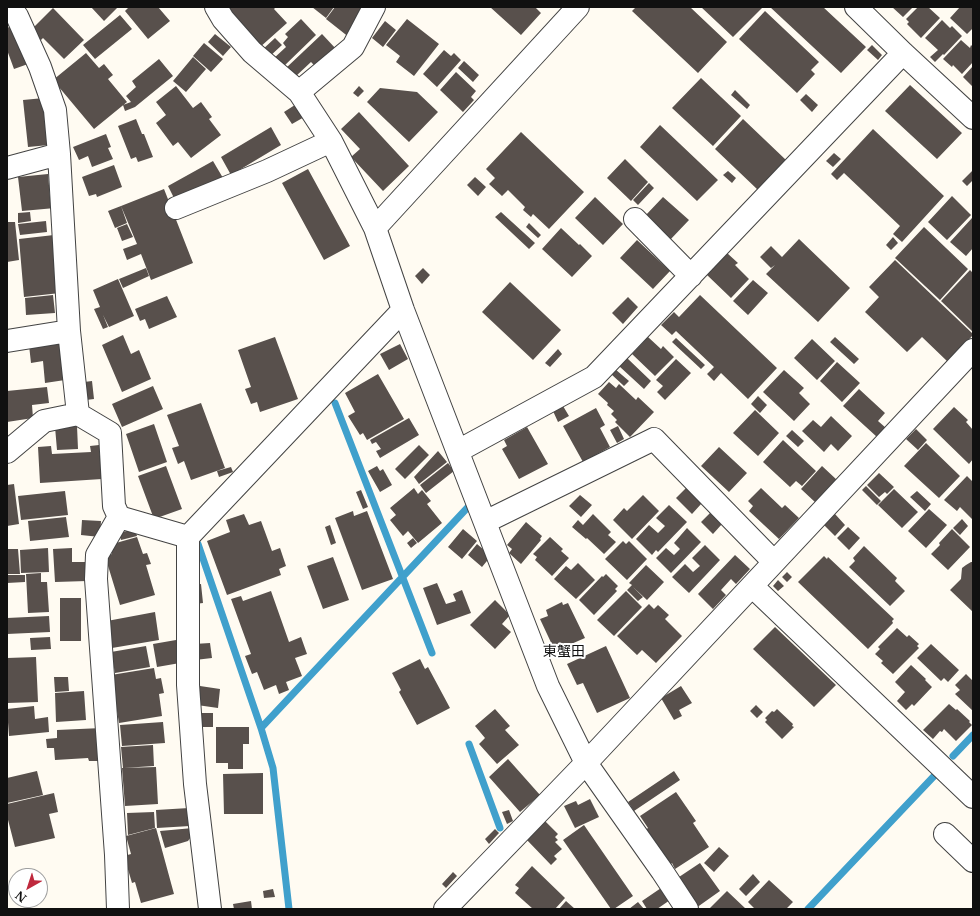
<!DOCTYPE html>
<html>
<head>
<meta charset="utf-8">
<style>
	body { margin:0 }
	#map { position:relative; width:980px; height:916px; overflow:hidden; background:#fffbf2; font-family:"Libre Baskerville",serif }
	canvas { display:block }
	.frame { position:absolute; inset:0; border:8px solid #101010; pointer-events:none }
	.north { position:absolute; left:8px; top:868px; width:40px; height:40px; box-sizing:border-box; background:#fff; border:1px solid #9f9f9f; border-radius:50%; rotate:219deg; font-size:11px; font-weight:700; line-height:16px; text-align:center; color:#101010 }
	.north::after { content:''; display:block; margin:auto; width:14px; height:18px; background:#bf293d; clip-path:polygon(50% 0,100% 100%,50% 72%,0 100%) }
</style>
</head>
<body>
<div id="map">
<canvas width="980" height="916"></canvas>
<div class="frame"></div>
<div class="north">N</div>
</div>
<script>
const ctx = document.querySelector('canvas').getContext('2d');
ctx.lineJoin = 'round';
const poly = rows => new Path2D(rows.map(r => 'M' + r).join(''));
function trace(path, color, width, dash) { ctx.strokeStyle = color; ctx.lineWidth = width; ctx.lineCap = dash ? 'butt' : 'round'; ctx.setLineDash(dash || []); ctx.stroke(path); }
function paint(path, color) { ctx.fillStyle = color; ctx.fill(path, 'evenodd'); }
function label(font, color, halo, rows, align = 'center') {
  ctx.font = font + ' "Libre Baskerville","Noto Sans JP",serif'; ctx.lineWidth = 4; ctx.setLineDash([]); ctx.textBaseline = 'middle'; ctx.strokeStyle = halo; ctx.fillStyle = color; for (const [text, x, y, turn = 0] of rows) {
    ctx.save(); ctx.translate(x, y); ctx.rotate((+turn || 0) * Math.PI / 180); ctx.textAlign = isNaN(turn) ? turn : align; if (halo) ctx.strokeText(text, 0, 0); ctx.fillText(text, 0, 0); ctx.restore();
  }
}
trace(poly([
	[335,403,432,653],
	[198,544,261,728,273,768,289,909],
	[261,728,469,506],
	[469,744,500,828],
	[953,756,973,735],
	[808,909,936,774]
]), '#40a0cc', 7);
paint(poly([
	[91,7,118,7,104,21],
	[129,7,158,7,170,21,148,39,125,11],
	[222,7,276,7,274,9,287,23,259,48],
	[312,7,334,7,326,18],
	[335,7,361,7,370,14,350,38,326,19],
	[490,7,535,7,541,13,521,35],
	[636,7,690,7,727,42,698,73,632,11],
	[701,7,763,7,733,37],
	[770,7,823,7,866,47,841,73],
	[892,7,913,7,903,17],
	[918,7,928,7,940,18,921,38,907,24,909,22,906,19],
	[960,7,973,7,973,28,967,34,950,18],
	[53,8,84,40,64,59,43,38,41,40,31,30],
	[765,11,819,62,811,70,815,74,797,93,739,39],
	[120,15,132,29,95,59,83,45],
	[301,19,316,35,282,68,273,59,286,47,283,43,288,37,285,34],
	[407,19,439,44,414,76,396,62,400,56,386,45],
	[942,20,950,28,952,26,962,36,944,55,943,54,935,62,930,57,938,50,925,38],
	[385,21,396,30,383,47,372,38],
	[14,25,28,64,14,69,7,50,7,28],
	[215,34,231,47,223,56,208,42],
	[322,34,337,50,318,69,311,62,295,77,286,68],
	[275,38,282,45,268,58,261,51],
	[961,40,970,48,971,45,973,47,973,62,962,74,953,65,952,67,943,59],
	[204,43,223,59,211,72,193,56],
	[872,45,882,55,878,60,867,50],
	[444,50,451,56,454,53,461,60,437,87,423,74],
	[86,53,99,68,104,64,113,75,108,79,127,102,94,129,53,80],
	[193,57,206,69,186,92,173,81],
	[159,59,173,76,135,107,125,111,123,105,131,102,126,96,136,87,132,81],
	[464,61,479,75,473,82,458,68],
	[973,66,973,87,963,77],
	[456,72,476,91,471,97,474,100,463,112,440,90],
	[701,78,741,116,713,146,672,108],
	[910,85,962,133,937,159,885,111],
	[176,86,193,108,201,102,212,117,209,119,221,135,191,158,178,142,173,146,156,123,166,115,156,102],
	[359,86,364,91,358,97,353,93],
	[380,88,417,92,438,112,409,142,367,102],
	[735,90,750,105,747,109,731,95],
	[806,94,818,105,812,112,800,100],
	[44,98,49,145,28,147,23,100],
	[298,103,306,116,292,124,284,112],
	[359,112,409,166,383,191,351,157,360,149,341,129],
	[136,119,142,134,144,134,153,157,138,162,136,157,131,159,118,126],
	[743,119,786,160,758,190,715,149],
	[660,125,718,180,697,201,640,147],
	[271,127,281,145,231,175,221,157],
	[873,129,944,196,902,242,893,234,900,226,844,173,837,180,831,174],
	[521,132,584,192,549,229,533,214,531,217,523,210,525,207,508,190,502,196,489,184,495,178,486,169],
	[106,134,111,147,108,148,113,159,92,167,88,156,79,160,73,147],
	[834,153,841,159,833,167,826,161],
	[625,159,648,182,631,201,607,178],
	[213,161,223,178,177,204,168,186],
	[114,165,122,187,97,197,96,194,89,196,82,177],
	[308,169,350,246,324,260,282,183],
	[973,170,973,180,967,186,962,181],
	[728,171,736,178,732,183,723,175],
	[48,174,50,197,54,196,55,208,22,211,18,177],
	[475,177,486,187,478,196,467,185],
	[649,183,654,188,638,205,633,200],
	[164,189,193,263,151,280,141,254,127,260,123,249,137,244,121,206],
	[952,196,971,215,947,240,928,222],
	[595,197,623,224,603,245,575,218],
	[663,197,689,220,670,240,645,216],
	[121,206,127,223,115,228,108,211],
	[30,212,31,221,18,223,18,213],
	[501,212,535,243,529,249,495,217],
	[972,218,973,219,973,248,966,256,950,242],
	[46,221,47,232,20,235,18,224],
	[7,222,15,222,19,260,7,262],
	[529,223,541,235,538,238,526,227],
	[127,224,133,237,122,241,117,228],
	[924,227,968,269,940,300,895,258],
	[561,228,579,245,580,244,592,256,572,277,542,249],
	[54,235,60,293,24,297,19,239],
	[893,237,898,243,891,250,886,245],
	[799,239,850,288,818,322,766,274,775,265,771,268,760,257,771,246,782,257],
	[637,240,670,271,653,289,620,258],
	[727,253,738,263,735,265,749,279,731,298,707,275],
	[895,260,973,334,973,335,948,362,922,337,907,352,865,312,879,297,869,287],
	[146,268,149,276,123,288,119,279],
	[423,268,430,275,422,284,415,276],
	[970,270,973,273,973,332,941,301],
	[118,279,134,316,109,327,103,315,108,327,103,329,94,309,100,307,93,290],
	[753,280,768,293,748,315,733,301],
	[510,282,561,330,533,360,482,312],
	[53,295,55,313,26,315,25,298],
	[700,295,777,368,748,399,721,373,714,381,707,374,714,367,676,331,672,335,661,325,674,312,679,317],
	[167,296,177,317,149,329,145,319,140,321,135,309],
	[628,297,638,307,623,324,612,313],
	[123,335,131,354,139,350,151,379,122,392,102,345],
	[275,337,298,399,260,412,257,402,251,404,245,389,251,387,238,350],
	[648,337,661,349,663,346,674,357,655,376,632,354],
	[835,337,859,359,854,364,830,342],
	[676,338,705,365,701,369,672,342],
	[812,339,835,361,817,380,794,358],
	[61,341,65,380,45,383,43,361,31,363,29,345],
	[400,344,408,359,389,370,380,354],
	[558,349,562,354,550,367,545,363],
	[627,358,651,381,644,389,619,366],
	[676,359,691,373,665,400,657,392,663,386,656,380],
	[837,362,860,383,842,402,820,381],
	[615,369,629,381,624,386,611,374],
	[784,370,804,388,799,393,810,404,794,421,763,392],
	[378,374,404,419,367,440,363,433,360,435,348,416,355,412,345,393],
	[92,381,94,399,86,400,84,382],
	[609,382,616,388,619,384,636,400,638,397,654,412,630,437,615,422,617,420,611,414,614,411,607,405,608,403,598,394],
	[153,386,163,409,122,427,112,404],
	[47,387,49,403,32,405,33,418,7,422,7,391],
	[859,389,885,413,878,421,886,428,877,437,843,406],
	[758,396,767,405,760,413,751,404],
	[201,403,225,468,191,480,184,461,178,464,172,448,179,446,167,415],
	[563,406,569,416,558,422,553,411],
	[954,407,968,420,966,422,973,430,973,459,969,464,933,429],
	[596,408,605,425,600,428,610,447,583,462,563,426],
	[755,410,779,433,758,456,733,433],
	[831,416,852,436,838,451,831,444,824,452,802,431,813,420,821,427],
	[409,418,419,435,380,458,376,451,381,449,376,442,372,444,370,440],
	[154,424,167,462,139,472,126,434],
	[77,426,78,449,57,450,55,427],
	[618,426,624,439,617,443,610,430],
	[527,427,548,464,519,479,502,449,507,446,504,440],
	[916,429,927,440,918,450,906,439],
	[792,430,804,441,798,447,786,436],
	[783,440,816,471,802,486,796,481,790,487,763,462],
	[926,443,960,476,939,498,904,466],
	[99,445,102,479,40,483,38,447,51,446,52,454,91,452,90,446],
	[419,445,429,455,405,479,395,469],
	[719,447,747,473,729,492,701,466],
	[438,451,447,462,419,484,414,477],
	[448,463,454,471,426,493,420,485],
	[166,466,182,509,154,519,138,476],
	[377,466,380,471,383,469,392,485,380,492,368,471],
	[822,466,837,480,816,503,801,489],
	[231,467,233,472,219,477,217,471],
	[879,473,894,487,887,494,885,492,879,497,867,485],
	[967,476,973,482,973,520,960,507,957,511,944,500],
	[14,484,19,524,7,526,7,485],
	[866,486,881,501,877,505,862,490],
	[414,488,418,494,422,490,431,501,427,504,442,523,418,543,408,531,403,536,390,520,396,515,390,508],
	[686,488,702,503,692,514,676,498],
	[761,488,782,508,785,505,799,518,779,539,749,511,753,506,748,501],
	[894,489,918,512,902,528,878,505],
	[361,490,368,507,363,509,356,492],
	[65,491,68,515,21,520,18,496],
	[917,491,931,504,925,511,910,497],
	[580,495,592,505,581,517,569,506],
	[643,495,659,511,632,539,613,520,624,508,627,511],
	[669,505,687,522,658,552,656,550,652,555,636,539,649,525,658,533,665,526,656,518],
	[929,509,947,525,926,548,908,531],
	[353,511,354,516,367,511,393,579,362,590,335,518],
	[710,513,722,524,713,534,701,522],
	[244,514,249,525,261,521,272,551,280,548,286,566,279,569,281,575,227,595,207,541,230,532,226,520],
	[593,514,611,532,608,535,616,542,604,554,587,538,586,539,572,527,578,520,583,525],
	[835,514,845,525,835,536,824,525],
	[66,517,69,537,30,541,28,521],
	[962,519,968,526,960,535,953,528],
	[82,520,101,521,100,537,81,535],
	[526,522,542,536,540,539,541,540,521,564,509,553,512,549,507,545],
	[330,525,336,543,331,545,325,527],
	[848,527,860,538,849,550,837,538],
	[687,528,701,542,671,573,656,558,666,548,674,555,680,549,674,543],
	[135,529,137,536,121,540,119,533],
	[463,529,477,541,462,559,448,547],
	[952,529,970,547,948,570,931,554,940,545,939,543],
	[137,537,143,554,147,553,151,564,146,565,155,595,120,605,105,556,112,554,109,545],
	[550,537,563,549,561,551,569,558,552,576,535,560,537,557,533,554],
	[413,538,417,543,411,548,407,543],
	[623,541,626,544,629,541,647,559,627,580,605,559],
	[477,544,491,556,482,567,468,555],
	[705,545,720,560,689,593,672,577,685,564,693,572,700,566,692,558],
	[864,546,897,578,895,581,905,591,890,606,849,567,855,561,853,558],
	[48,548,49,572,21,573,20,550],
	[72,548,72,562,86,562,87,581,55,582,53,549],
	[7,549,18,549,20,574,7,574],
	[735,555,750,569,736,584,731,579,721,590,726,595,713,609,698,594],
	[824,556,827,559,828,557,894,619,892,621,893,623,868,649,798,582],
	[333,557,349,600,323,609,307,566],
	[971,562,973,562,973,612,950,590,961,579,962,568,966,565],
	[578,563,595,580,576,599,554,579,566,566,571,570],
	[646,565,664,582,647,600,633,587,643,597,638,601,627,590,632,585,629,583],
	[787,572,792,577,787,582,782,577],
	[41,573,41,582,47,582,49,612,28,613,26,574],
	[606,574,618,586,615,589,617,591,594,615,579,600,602,576,603,577],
	[7,575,25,575,25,582,7,583],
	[778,580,784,586,778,591,773,586],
	[437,583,446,604,456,601,453,594,462,590,471,613,437,625,423,588],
	[201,584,203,603,195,604,192,585],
	[271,591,289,642,301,637,307,654,295,658,302,676,286,682,289,690,279,694,276,685,264,690,257,672,252,674,245,656,251,654,231,599,241,596,243,601],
	[626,591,642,607,614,636,597,620],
	[60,598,81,598,81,641,60,641],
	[495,600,510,615,502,624,511,632,495,649,470,625],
	[562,602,563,605,568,603,585,638,555,651,540,619,548,616,546,610],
	[649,604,654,609,658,605,669,615,665,619,682,636,656,663,642,650,637,655,617,636],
	[155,612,159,640,112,648,107,621],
	[49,616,50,632,7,634,7,618],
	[775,627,836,685,814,707,753,649],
	[897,628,907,637,909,635,919,644,917,646,919,648,893,674,881,663,883,661,875,654,880,649,878,647],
	[50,637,51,649,31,650,30,638],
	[176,640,180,663,157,667,153,644],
	[210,643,212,658,195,660,194,644],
	[931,644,959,670,948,682,944,678,941,681,917,658],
	[146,646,150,667,115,673,111,652],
	[606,646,630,698,597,713,583,683,577,685,567,664],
	[36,657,38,702,7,703,7,658],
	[420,659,425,669,428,667,450,708,417,725,399,692,401,690,392,673],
	[911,665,926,679,925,680,932,687,914,706,912,704,906,710,897,701,905,692,895,682],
	[154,668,156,679,161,678,164,693,159,694,162,716,119,723,111,675],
	[966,674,973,681,973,711,955,694,960,690,955,685],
	[54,677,68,677,69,691,55,692],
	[200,686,220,689,218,708,197,705],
	[681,686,692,703,679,710,682,716,674,720,661,698],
	[84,691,86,720,56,722,55,693],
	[949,704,956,710,957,709,970,721,969,722,972,725,956,741,944,729,942,732,940,731,933,739,923,730],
	[756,705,763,712,757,718,750,711],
	[34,706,35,719,48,717,49,732,9,736,7,709],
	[495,709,510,726,505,730,519,745,497,764,479,744,485,738,475,726],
	[777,709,793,724,792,726,794,727,782,739,765,722,767,720,765,718,772,711,774,712],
	[201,713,213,713,213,727,201,727],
	[163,722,165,743,122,746,120,725],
	[216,727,249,727,249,744,243,744,243,769,228,769,228,763,216,763],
	[102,728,103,761,89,761,88,758,55,760,54,748,47,748,46,739,57,738,57,730],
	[153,745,154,766,123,768,121,747],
	[508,759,540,795,520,812,489,777],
	[156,767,158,804,125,806,122,768],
	[37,771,43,795,7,803,7,778],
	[674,771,680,780,634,811,628,802],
	[263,773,263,814,224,814,223,774],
	[676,792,696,821,693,823,709,847,675,869,672,863,668,866,644,831,648,828,640,816],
	[54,793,58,812,49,814,55,838,15,847,7,816,7,804],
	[590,799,599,817,575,828,564,806,576,801,578,805],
	[189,808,190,826,157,828,156,810],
	[509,810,513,821,507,824,502,812],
	[154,812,155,828,128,835,127,813],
	[545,821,558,834,555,837,558,840,555,842,562,849,554,856,557,859,551,865,526,839],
	[584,825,633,896,614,909,611,909,563,840],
	[156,828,174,894,141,903,135,882,132,883,124,856,131,854,126,836],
	[193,828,193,834,188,841,165,848,160,831],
	[495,829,499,833,489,844,485,839],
	[719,847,729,856,714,872,704,863],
	[700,863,720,891,696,908,676,879],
	[532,866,565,898,555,909,533,909,515,893,519,888,515,885],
	[453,872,457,876,446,888,442,884],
	[753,874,760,882,746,896,739,889],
	[769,880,793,902,786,909,755,909,748,902],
	[664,886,673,898,657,909,647,909,642,901],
	[273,889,275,897,264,898,263,891],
	[727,891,746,909,709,909],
	[251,901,252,909,234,909,233,904],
	[566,901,575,909,559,909],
	[638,902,644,909,629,909]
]), '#58504c');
const minor = poly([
	[10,7,17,16,40,67,55,110,59,154,69,331,78,414,110,433,114,506,119,517,97,555,96,579,116,855,118,909],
	[216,7,223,19,252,52,299,92,331,141,375,228,403,310,548,686,586,763,662,871,687,909],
	[856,7,903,53,973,118],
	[299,92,353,47,374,7],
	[7,168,59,154],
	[176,208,267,171,331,141],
	[635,219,691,276],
	[375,228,578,7],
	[7,341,69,331],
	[458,451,594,377,903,53],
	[7,452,44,421,78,414],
	[119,517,188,537],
	[485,522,654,439,774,562],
	[752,586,973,797],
	[945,834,973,861],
	[210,909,195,784,188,685,188,537,403,310],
	[445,909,586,763,973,350]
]);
trace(minor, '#434343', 24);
trace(minor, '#fff', 22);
label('14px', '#101010', '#fff', [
	["東蟹田",564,652]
]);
</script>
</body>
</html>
